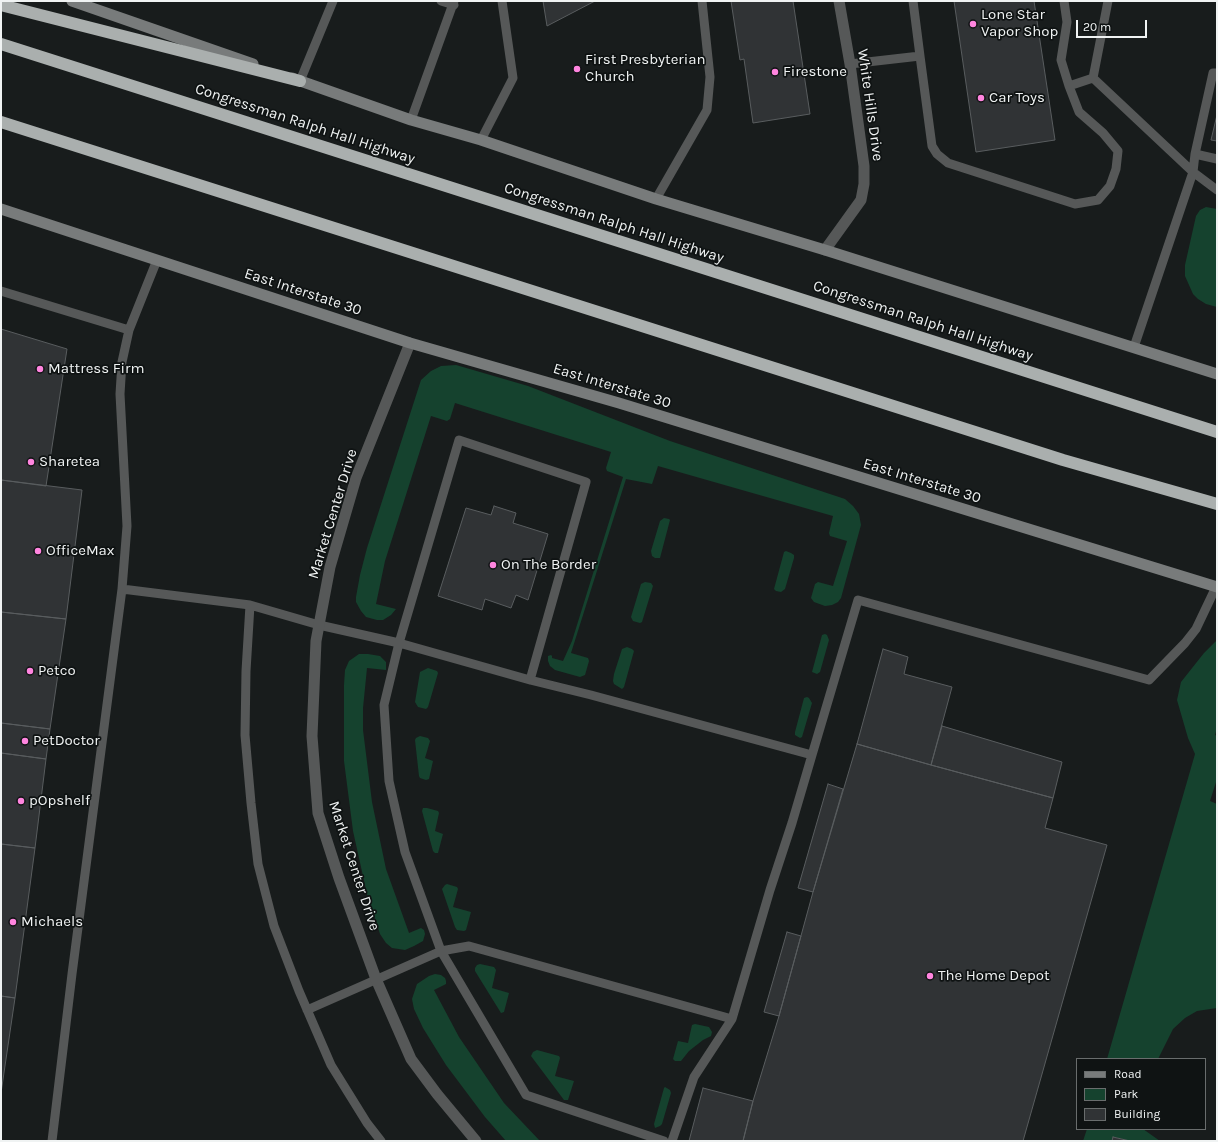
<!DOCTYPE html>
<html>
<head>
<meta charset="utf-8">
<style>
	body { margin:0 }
	#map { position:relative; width:1218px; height:1142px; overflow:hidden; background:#181c1c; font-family:Karla,sans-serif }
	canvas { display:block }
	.frame { position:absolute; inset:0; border:2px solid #f0f3f3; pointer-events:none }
	.legend { position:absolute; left:1076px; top:1058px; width:130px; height:72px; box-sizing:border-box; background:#0f1313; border:1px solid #696d6d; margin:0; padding:5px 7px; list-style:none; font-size:12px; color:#f0f3f3 }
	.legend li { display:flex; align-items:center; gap:8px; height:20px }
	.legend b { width:20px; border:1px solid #696d6d }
	.scale { position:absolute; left:1076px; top:20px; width:71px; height:18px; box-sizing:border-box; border:2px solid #f0f3f3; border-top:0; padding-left:5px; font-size:12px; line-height:14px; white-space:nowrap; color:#f0f3f3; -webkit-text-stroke:3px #0f1313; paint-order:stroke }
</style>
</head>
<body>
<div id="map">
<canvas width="1218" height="1142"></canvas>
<div class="frame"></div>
<ul class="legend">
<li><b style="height:5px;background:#787b7b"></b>Road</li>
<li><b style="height:11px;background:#15422e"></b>Park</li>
<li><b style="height:11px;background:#303335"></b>Building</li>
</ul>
<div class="scale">20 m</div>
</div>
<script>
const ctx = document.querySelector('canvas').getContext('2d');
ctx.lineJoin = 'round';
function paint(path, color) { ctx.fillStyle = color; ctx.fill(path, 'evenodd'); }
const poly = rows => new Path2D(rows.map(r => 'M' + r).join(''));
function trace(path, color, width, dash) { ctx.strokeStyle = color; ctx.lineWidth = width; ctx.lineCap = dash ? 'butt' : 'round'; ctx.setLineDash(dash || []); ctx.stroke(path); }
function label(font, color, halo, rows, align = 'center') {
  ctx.font = font + ' Karla,sans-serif'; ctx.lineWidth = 3.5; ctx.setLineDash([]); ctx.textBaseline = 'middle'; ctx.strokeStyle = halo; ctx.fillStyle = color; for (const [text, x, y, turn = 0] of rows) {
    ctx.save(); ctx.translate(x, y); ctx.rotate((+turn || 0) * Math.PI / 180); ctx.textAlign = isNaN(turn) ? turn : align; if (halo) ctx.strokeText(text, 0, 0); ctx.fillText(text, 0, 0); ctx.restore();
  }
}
paint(poly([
	[1206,207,1217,209,1217,307,1206,304,1198,299,1193,294,1185,276,1185,265,1196,216,1200,210],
	[456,365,528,386,670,441,845,499,853,506,859,514,861,525,841,598,838,602,832,605,825,606,814,602,811,598,815,584,818,582,833,586,847,541,830,536,829,533,833,516,658,466,652,484,626,479,571,653,588,658,589,661,585,675,580,677,555,670,550,666,548,661,548,656,551,655,552,656,552,658,563,661,572,641,623,477,607,471,606,468,611,452,455,403,450,419,447,421,431,416,385,561,376,604,396,609,391,615,383,620,377,620,366,617,361,611,356,602,356,597,360,575,367,548,421,380,431,371,441,366],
	[664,518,669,519,670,520,660,558,655,558,652,556,651,551,660,521],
	[786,551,791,553,794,555,794,558,785,589,781,592,776,591,774,589,784,552],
	[645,582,651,583,653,586,642,622,640,623,633,621,631,617,641,584],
	[825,634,827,635,829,640,820,672,817,674,812,672,822,635],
	[1217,640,1217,728,1215,735,1217,736,1217,779,1210,801,1217,804,1217,1008,1197,1011,1185,1018,1173,1029,1158,1059,1107,1059,1195,754,1188,738,1177,700,1181,682,1204,653],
	[627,647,632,649,634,651,624,687,622,689,614,684,613,681,614,674,622,649],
	[359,654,368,654,380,656,386,662,386,670,367,668,363,708,363,730,372,802,386,869,409,933,421,928,424,930,425,934,423,941,414,946,405,950,392,948,386,943,380,934,367,894,353,831,344,761,344,685,345,670,349,661],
	[428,668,437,671,438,673,428,707,426,709,418,707,415,702,420,672],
	[807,697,809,698,812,703,802,737,800,738,795,735,795,732,804,698],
	[420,736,428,738,430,741,425,758,433,761,429,779,426,780,420,778,419,776,415,740,416,738],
	[423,808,427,808,438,811,439,813,435,831,443,834,438,853,435,853,433,851,422,811],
	[447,884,457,887,458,889,453,907,471,912,466,930,464,931,457,930,455,927,442,889,445,885],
	[480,964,494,967,496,970,492,988,509,993,504,1012,501,1013,475,971,475,968,477,965],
	[435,974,441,975,445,978,446,981,446,984,434,990,459,1037,504,1103,540,1141,506,1141,485,1117,446,1065,423,1028,414,1009,412,999,417,984,429,976],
	[695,1024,709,1027,712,1032,711,1036,703,1040,689,1051,681,1061,675,1061,673,1059,678,1041,688,1043,692,1025],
	[537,1050,559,1056,560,1058,555,1076,574,1081,568,1100,564,1100,531,1056,533,1052],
	[665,1087,670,1090,671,1093,662,1124,660,1126,655,1128,654,1124,664,1088],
	[1087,1129,1143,1129,1160,1141,1130,1141,1114,1137,1112,1141,1083,1141]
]), '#15422e');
const building = poly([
	[543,1,595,1,547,26,543,1],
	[731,1,793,1,810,114,753,123,744,59,740,60,731,1],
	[954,1,1034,1,1055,140,976,152,954,1],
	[1217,115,1217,141,1211,140,1217,115],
	[1,329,67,349,46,486,1,480,1,329],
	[1,480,82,490,66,619,1,612,1,480],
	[494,506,516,513,513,523,548,534,528,600,516,595,511,608,485,599,482,610,438,596,466,508,491,515,494,506],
	[1,612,66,619,50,729,1,723,1,612],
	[883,649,908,657,904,674,952,687,931,765,857,744,883,649],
	[1,723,50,729,46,759,1,753,1,723],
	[942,726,1062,762,1053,798,931,765,942,726],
	[857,744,931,765,1053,798,1045,828,1107,845,1023,1141,743,1141,753,1101,779,1016,813,892,857,744],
	[1,753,46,759,35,848,1,844,1,753],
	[828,784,843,789,813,892,798,888,828,784],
	[1,844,35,848,15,998,1,996,1,844],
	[787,932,801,936,779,1016,764,1012,787,932],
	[1,996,15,998,1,1093,1,996],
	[703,1088,753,1101,743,1141,689,1141,703,1088],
	[1113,1137,1130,1141,1112,1141,1113,1137]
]);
paint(building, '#303335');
trace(building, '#595d5f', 1);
trace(poly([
	[441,1,454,5],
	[1064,1,1067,22,1061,60,1069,86],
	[1108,1,1093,78,1193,172],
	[920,56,932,146,937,154,948,163,1075,204,1098,200,1110,186,1116,169,1118,151,1103,133,1079,112,1069,86,1093,78],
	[850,64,920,56,913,1],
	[300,81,333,1],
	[411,120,454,1],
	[481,140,513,78,502,1],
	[1195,154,1217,159],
	[1193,172,1195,154,1213,73,1217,73],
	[656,199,707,110,710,77,702,1],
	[1,291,129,330],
	[1134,347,1193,172,1217,190],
	[122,589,250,605,319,625,399,643,530,680,591,695,812,755,858,600,1149,680,1185,643,1196,629,1216,587],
	[250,605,246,671,245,735,251,803,258,864,274,926,299,991,331,1065,367,1123,381,1141],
	[307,1010,441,951,405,852,389,781,384,705,399,643,459,440,586,482,530,680],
	[52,1141,72,974,122,589,127,526,120,394,122,362,129,330,157,260],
	[664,1141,526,1095,441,951,469,946,732,1019],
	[672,1141,694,1077,732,1019,770,890,792,823,812,755]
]), '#565858', 9);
trace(poly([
	[825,250,861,200,864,184,864,166,861,144,850,64,839,1]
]), '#565858', 11);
trace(poly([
	[410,343,356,478,330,567,316,641,312,736,318,813,339,878,376,979,411,1059,437,1094,476,1141]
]), '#565858', 11);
trace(poly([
	[72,1,253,64],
	[292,78,411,120,481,140,656,199,825,250,1217,374],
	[1,209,410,343,619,403,1217,587]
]), '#787b7b', 11);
trace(poly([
	[1,5,300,81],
	[1,44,1217,432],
	[1,122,1063,460,1217,504]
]), '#aaafae', 12);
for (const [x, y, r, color] of [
	[973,24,4,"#ff85df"],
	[577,69,4,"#ff85df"],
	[775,72,4,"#ff85df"],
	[981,98,4,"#ff85df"],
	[40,369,4,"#ff85df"],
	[31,462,4,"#ff85df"],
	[38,551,4,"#ff85df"],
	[493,565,4,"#ff85df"],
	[30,671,4,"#ff85df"],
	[25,741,4,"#ff85df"],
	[21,801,4,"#ff85df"],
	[13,922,4,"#ff85df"],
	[930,976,4,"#ff85df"]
]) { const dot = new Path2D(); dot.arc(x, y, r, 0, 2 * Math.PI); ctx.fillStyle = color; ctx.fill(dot); trace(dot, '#0f1313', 1.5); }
label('15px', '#f0f3f3', '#0f1313', [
	["Lone Star",981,15],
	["Vapor Shop",981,32],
	["First Presbyterian",585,60],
	["Church",585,77],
	["Firestone",783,72],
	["Car Toys",989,98],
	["Mattress Firm",48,369],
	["Sharetea",39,462],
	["OfficeMax",46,551],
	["On The Border",501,565],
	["Petco",38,671],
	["PetDoctor",33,741],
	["pOpshelf",29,801],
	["Michaels",21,922],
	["The Home Depot",938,976]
], 'left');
label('15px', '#f0f3f3', '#0f1313', [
	["White Hills Drive",870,105,82],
	["Congressman Ralph Hall Highway",305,124,18],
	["Congressman Ralph Hall Highway",614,223,18],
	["East Interstate 30",303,292,18],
	["Congressman Ralph Hall Highway",923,321,18],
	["East Interstate 30",612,386,17],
	["East Interstate 30",922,481,17],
	["Market Center Drive",333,514,-73],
	["Market Center Drive",354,866,72]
]);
</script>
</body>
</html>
